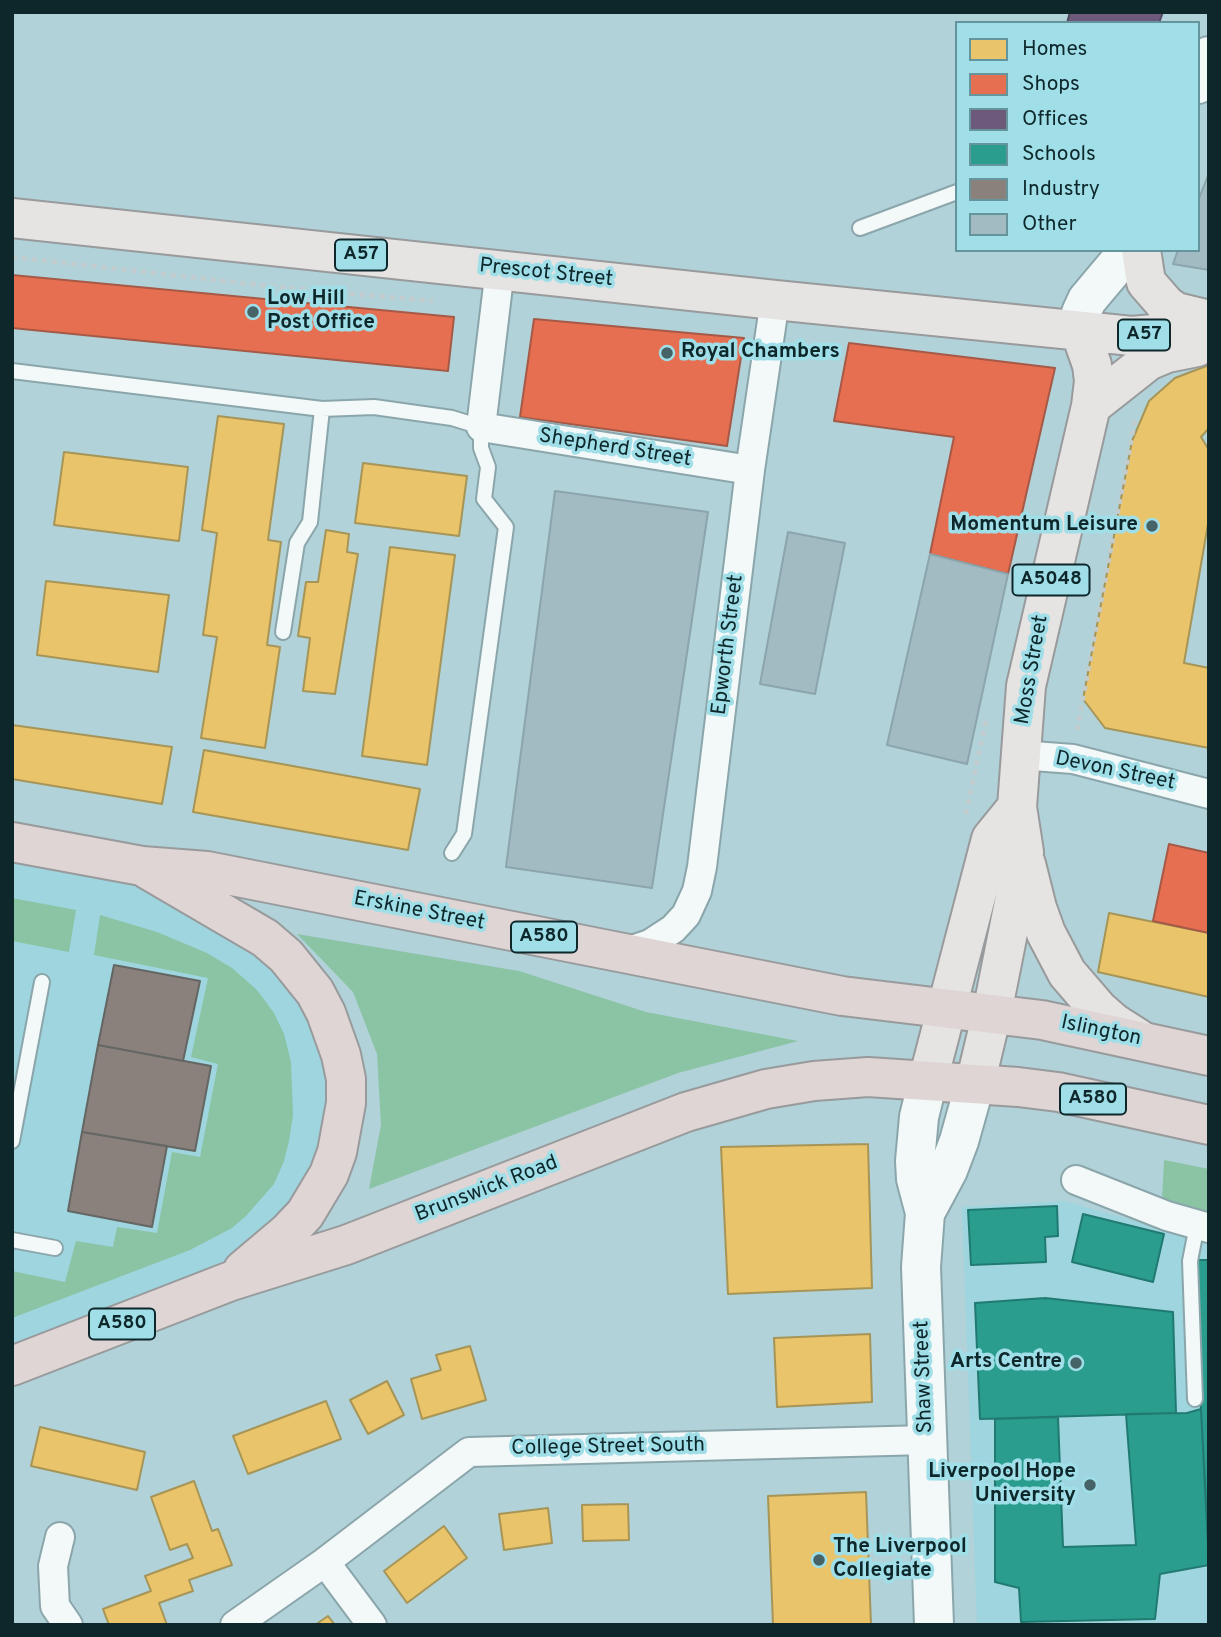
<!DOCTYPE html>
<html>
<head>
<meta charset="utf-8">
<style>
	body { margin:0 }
	#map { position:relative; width:1221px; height:1637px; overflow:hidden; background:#b0d2d8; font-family:Overpass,sans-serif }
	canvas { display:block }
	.frame { position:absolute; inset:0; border:14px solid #0d272b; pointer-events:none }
	.legend { position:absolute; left:955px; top:21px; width:245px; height:231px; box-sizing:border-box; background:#a0dee8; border:2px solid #65959c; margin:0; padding:9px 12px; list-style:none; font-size:21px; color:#0d272b }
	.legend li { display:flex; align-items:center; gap:14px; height:35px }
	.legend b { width:35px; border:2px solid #65959c }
</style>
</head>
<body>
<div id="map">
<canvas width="1221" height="1637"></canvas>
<div class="frame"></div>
<ul class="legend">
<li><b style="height:19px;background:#e9c46a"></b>Homes</li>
<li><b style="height:19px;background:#e76f51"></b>Shops</li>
<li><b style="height:19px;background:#6d597a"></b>Offices</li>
<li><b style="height:19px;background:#2a9d8f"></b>Schools</li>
<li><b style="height:19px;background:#8a817c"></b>Industry</li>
<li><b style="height:19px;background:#a2bbc3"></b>Other</li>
</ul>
</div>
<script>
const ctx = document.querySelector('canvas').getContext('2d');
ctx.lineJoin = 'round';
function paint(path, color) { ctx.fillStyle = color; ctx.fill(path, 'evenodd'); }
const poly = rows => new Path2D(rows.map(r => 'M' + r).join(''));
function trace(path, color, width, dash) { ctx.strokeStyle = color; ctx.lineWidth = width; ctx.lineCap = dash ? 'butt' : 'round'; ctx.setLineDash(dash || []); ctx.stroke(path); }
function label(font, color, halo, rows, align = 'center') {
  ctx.font = font + ' Overpass,sans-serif'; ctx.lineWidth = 7; ctx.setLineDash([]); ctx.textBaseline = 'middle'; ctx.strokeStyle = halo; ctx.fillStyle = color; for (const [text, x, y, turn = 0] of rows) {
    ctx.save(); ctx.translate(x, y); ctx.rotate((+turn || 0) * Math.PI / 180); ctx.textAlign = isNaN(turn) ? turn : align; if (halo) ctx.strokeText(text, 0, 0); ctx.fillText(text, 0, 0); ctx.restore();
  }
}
paint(poly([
	[12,842,142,866,265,938,346,1079,288,1232,12,1366],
	[1064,1201,1209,1242,1209,1625,977,1625,962,1207]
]), '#9ed5de');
paint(poly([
	[12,898,76,910,69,952,12,941],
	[100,915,157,932,207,953,232,968,257,990,274,1013,284,1034,291,1062,293,1115,289,1141,284,1161,274,1184,246,1216,232,1228,190,1250,12,1318,12,1271,65,1282,76,1241,113,1247,117,1227,157,1233,172,1152,200,1157,218,1064,191,1057,208,978,94,955],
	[297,934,519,971,646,1012,798,1041,678,1073,369,1189,381,1125,377,1054,353,992],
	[1164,1160,1209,1169,1209,1216,1162,1201]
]), '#8ac4a4');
const homes = poly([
	[1209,365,1209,428,1201,437,1209,450,1209,518,1184,663,1209,668,1209,748,1105,728,1083,699,1132,441,1149,401,1175,378,1209,365],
	[218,416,284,424,268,540,281,542,267,645,280,647,265,748,201,738,217,637,203,635,217,533,202,530,218,416],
	[64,452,188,467,179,541,54,525,64,452],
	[363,463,467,476,459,536,355,523,363,463],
	[326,530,349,534,347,552,358,554,335,694,303,691,310,638,298,636,306,582,318,582,326,530],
	[390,547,455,555,427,765,362,756,390,547],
	[46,581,169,595,158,672,37,655,46,581],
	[12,725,172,747,162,804,12,779,12,725],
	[204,750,420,789,408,850,193,812,204,750],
	[1109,913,1209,933,1209,997,1098,972,1109,913],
	[868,1144,872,1288,728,1294,721,1147,868,1144],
	[870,1334,872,1402,777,1407,774,1338,870,1334],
	[470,1346,486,1400,422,1419,411,1379,441,1370,436,1355,470,1346],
	[387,1381,404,1415,368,1434,350,1400,387,1381],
	[326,1401,341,1439,248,1474,233,1436,326,1401],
	[40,1427,145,1452,137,1490,31,1466,40,1427],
	[194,1481,212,1531,218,1529,232,1565,189,1580,193,1591,159,1603,167,1625,109,1625,103,1609,151,1591,145,1576,193,1558,187,1544,170,1550,151,1497,194,1481],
	[866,1492,871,1625,773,1625,768,1496,866,1492],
	[628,1504,629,1540,583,1541,582,1505,628,1504],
	[548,1508,552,1543,504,1550,499,1514,548,1508],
	[444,1526,467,1558,407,1603,384,1571,444,1526],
	[328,1616,335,1625,315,1625,328,1616]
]);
paint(homes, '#e9c46a');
trace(homes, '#a79557', 2);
const shops = poly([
	[12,275,454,317,448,371,12,328,12,275],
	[534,319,744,338,727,446,520,417,534,319],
	[849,343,1055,368,1008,574,930,554,954,437,834,421,849,343],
	[1169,844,1209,853,1209,933,1153,921,1169,844]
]);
paint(shops, '#e76f51');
trace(shops, '#a65946', 2);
const offices = poly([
	[1070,12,1163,12,1159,23,1067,23,1070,12]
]);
paint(offices, '#6d597a');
trace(offices, '#504a62', 2);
const schools = poly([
	[1057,1206,1058,1236,1045,1237,1046,1262,971,1265,968,1210,1057,1206],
	[1083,1214,1164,1234,1153,1282,1072,1262,1083,1214],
	[1193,1260,1209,1260,1209,1558,1193,1260],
	[1045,1298,1173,1312,1176,1413,980,1419,975,1303,1045,1298],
	[1201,1409,1209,1565,1160,1574,1155,1619,1021,1622,1019,1588,995,1582,995,1419,1058,1417,1063,1547,1136,1545,1126,1414,1187,1413,1201,1409]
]);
paint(schools, '#2a9d8f');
trace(schools, '#217a71', 2);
const industry = poly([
	[114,965,200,981,183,1061,98,1045,114,965],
	[98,1045,211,1066,195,1151,82,1132,98,1045],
	[82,1132,167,1146,152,1227,68,1211,82,1132]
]);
paint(industry, '#8a817c');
trace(industry, '#646664', 2);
const building = poly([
	[1209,173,1209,270,1173,264,1178,250,1198,250,1198,201,1209,173],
	[555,491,708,512,652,888,506,867,555,491],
	[788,532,845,543,815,694,760,684,788,532],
	[930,554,1008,574,967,764,887,745,930,554]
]);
paint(building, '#a2bbc3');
trace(building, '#8ca5ac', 2);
const lane = poly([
	[860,228,957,192],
	[12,371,322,409,374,407,452,418,481,427,481,448,488,467,484,499,506,527,464,834,452,853],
	[283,632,297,543,310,522,322,409],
	[12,1141,42,982],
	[12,1240,55,1248],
	[1195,1399,1190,1261,1197,1225]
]);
const street = poly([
	[500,269,481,427,750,470],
	[1020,755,1073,759,1209,794],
	[623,953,650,944,673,929,686,915,697,891,702,867,750,470,775,300],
	[1076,1180,1167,1216,1209,1228],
	[60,1537,53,1566,55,1606,68,1625],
	[325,1562,372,1625],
	[235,1625,325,1562,469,1452,927,1440]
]);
const secondary = poly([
	[1198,84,1209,56],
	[1080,331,1081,313,1087,300,1129,250],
	[928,1080,919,1117,915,1161,916,1179,925,1213,921,1267,934,1625],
	[925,1213,948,1170,959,1141,975,1084]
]);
const primary = poly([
	[12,218,775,300,1132,336,1209,329],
	[1141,250,1146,282,1166,305,1176,312,1209,320],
	[1091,406,1148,361,1167,353,1197,347],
	[1026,864,1037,908,1046,933,1067,973,1098,1009,1114,1023,1139,1039],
	[928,1080,991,839,1017,807],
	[975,1084,992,1013,1024,852,1017,807,1026,686,1091,406,1094,381,1092,365,1080,331]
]);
const highway = poly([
	[12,842,142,866,207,871,842,996,1042,1020,1209,1056],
	[147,869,265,938,286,956,315,992,326,1013,341,1055,346,1079,346,1103,337,1152,329,1174,305,1214,288,1232,243,1270],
	[12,1366,231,1281,346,1245,686,1112,766,1089,814,1081,868,1077,1018,1087,1058,1092,1209,1125]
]);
trace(lane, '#8ba6ab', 18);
trace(street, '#8ba6ab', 32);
trace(secondary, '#8ba6ab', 42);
trace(primary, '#989a9c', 42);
trace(highway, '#989a9c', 42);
trace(poly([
	[12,257,277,287,433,301],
	[1077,730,1136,415],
	[966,814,986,720]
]), '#c2ccce', 4.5, [5, 5]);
trace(lane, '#f3f8f9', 14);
trace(street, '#f3f8f9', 28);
trace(secondary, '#f3f8f9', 38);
trace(primary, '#e6e3e3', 38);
trace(highway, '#ded5d4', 38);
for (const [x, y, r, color] of [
	[253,312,7,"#466368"],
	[667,353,7,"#466368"],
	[1152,526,7,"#466368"],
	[1076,1363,7,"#466368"],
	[1090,1485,7,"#466368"],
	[819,1560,7,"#466368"]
]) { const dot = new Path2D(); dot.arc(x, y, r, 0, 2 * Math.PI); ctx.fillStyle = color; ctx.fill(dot); trace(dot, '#a0dee8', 2.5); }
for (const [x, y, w] of [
	[361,255,52],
	[1144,335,52],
	[1051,580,77],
	[544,937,66],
	[1093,1099,66],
	[122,1324,66]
]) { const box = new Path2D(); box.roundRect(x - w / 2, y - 15.5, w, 31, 5); ctx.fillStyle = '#a0dee8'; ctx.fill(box); trace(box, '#0d272b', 2); }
label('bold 19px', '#0d272b', null, [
	["A57",361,255],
	["A57",1144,335],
	["A5048",1051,580],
	["A580",544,937],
	["A580",1093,1099],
	["A580",122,1324]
]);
label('21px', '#0d272b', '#a0dee8', [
	["Prescot Street",546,274,6],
	["Shepherd Street",615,449,9],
	["Epworth Street",729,645,-83],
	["Moss Street",1033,670,-80],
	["Devon Street",1115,772,12],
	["Erskine Street",419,912,11],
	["Islington",1101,1032,12],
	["Brunswick Road",487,1190,-21],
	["Shaw Street",925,1377,-92],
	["College Street South",608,1448,-1]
]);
label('bold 21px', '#0d272b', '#a0dee8', [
	["Low Hill",267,300],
	["Post Office",267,324],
	["Royal Chambers",681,353],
	["Momentum Leisure",1138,526,"right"],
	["Arts Centre",1062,1363,"right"],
	["Liverpool Hope",1076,1473,"right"],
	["University",1076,1497,"right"],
	["The Liverpool",833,1548],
	["Collegiate",833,1572]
], 'left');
</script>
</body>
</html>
